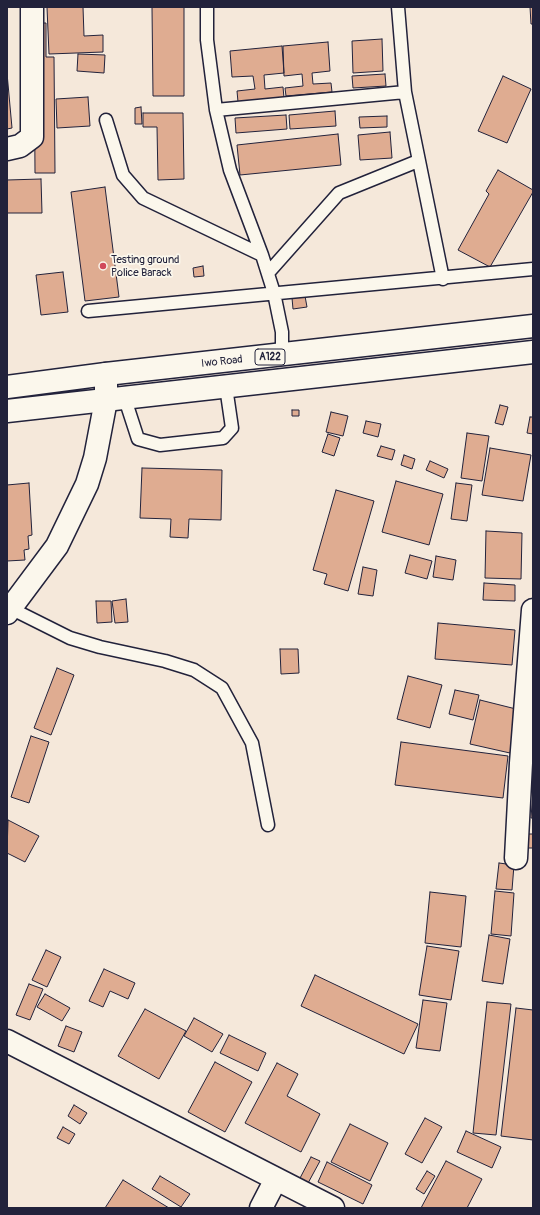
<!DOCTYPE html>
<html>
<head>
<meta charset="utf-8">
<style>
	body { margin:0 }
	#map { position:relative; width:540px; height:1215px; overflow:hidden; background:#f5e8da; font-family:Pangolin,sans-serif }
	canvas { display:block }
	.frame { position:absolute; inset:0; border:8px solid #22223b; pointer-events:none }
</style>
</head>
<body>
<div id="map">
<canvas width="540" height="1215"></canvas>
<div class="frame"></div>
</div>
<script>
const ctx = document.querySelector('canvas').getContext('2d');
ctx.lineJoin = 'round';
function paint(path, color) { ctx.fillStyle = color; ctx.fill(path, 'evenodd'); }
const poly = rows => new Path2D(rows.map(r => 'M' + r).join(''));
function trace(path, color, width, dash) { ctx.strokeStyle = color; ctx.lineWidth = width; ctx.lineCap = dash ? 'butt' : 'round'; ctx.setLineDash(dash || []); ctx.stroke(path); }
function label(font, color, halo, rows, align = 'center') {
  ctx.font = font + ' Pangolin,sans-serif'; ctx.lineWidth = 3.5; ctx.setLineDash([]); ctx.textBaseline = 'middle'; ctx.strokeStyle = halo; ctx.fillStyle = color; for (const [text, x, y, turn = 0] of rows) {
    ctx.save(); ctx.translate(x, y); ctx.rotate((+turn || 0) * Math.PI / 180); ctx.textAlign = isNaN(turn) ? turn : align; if (halo) ctx.strokeText(text, 0, 0); ctx.fillText(text, 0, 0); ctx.restore();
  }
}
const building = poly([
	[47,7,83,7,84,36,103,35,103,52,49,54,47,7],
	[152,7,184,7,184,96,153,96,152,7],
	[530,7,533,7,533,24,531,24,530,7],
	[34,23,46,23,46,57,54,57,55,173,35,173,34,23],
	[382,39,383,71,353,73,352,41,382,39],
	[328,42,330,71,312,73,313,84,331,83,332,92,286,96,285,88,303,86,302,74,284,76,283,46,328,42],
	[282,46,284,73,264,75,265,89,283,87,284,98,238,102,237,91,255,89,253,76,232,77,230,51,282,46],
	[78,54,105,55,104,73,77,71,78,54],
	[7,73,12,128,7,129,7,73],
	[385,74,386,86,353,88,352,76,385,74],
	[503,76,531,89,507,143,478,131,503,76],
	[88,97,90,126,57,128,56,99,88,97],
	[141,107,142,124,135,124,135,108,141,107],
	[335,111,336,126,290,129,289,115,335,111],
	[143,113,183,113,184,179,158,180,157,127,143,127,143,113],
	[286,115,287,129,236,133,235,118,286,115],
	[387,116,387,127,360,128,359,117,387,116],
	[390,132,392,158,360,160,358,135,390,132],
	[338,134,341,165,240,175,237,145,338,134],
	[498,170,533,190,533,192,490,267,458,250,489,194,486,191,498,170],
	[41,179,42,213,7,213,7,180,41,179],
	[105,187,119,297,85,301,71,192,105,187],
	[203,266,204,276,194,277,193,268,203,266],
	[63,272,68,312,41,315,36,275,63,272],
	[305,296,307,307,293,309,292,298,305,296],
	[500,405,508,407,503,425,495,423,500,405],
	[292,410,299,410,299,416,292,416,292,410],
	[331,412,348,416,343,436,326,432,331,412],
	[530,417,533,417,533,434,527,433,530,417],
	[366,421,381,424,378,437,363,433,366,421],
	[467,433,489,436,482,481,461,478,467,433],
	[328,434,340,438,334,456,322,452,328,434],
	[381,446,395,450,392,460,377,456,381,446],
	[490,448,531,455,523,501,482,495,490,448],
	[404,455,415,459,412,469,401,465,404,455],
	[430,461,448,469,444,478,426,470,430,461],
	[142,468,222,470,221,520,189,519,188,538,170,537,171,519,140,518,142,468],
	[396,481,443,494,429,545,382,532,396,481],
	[29,483,32,535,28,536,29,549,24,550,25,560,7,561,7,485,29,483],
	[456,483,472,485,467,521,451,519,456,483],
	[336,490,374,501,348,591,324,584,327,574,313,570,336,490],
	[486,531,522,533,521,579,485,578,486,531],
	[410,555,432,561,427,579,405,573,410,555],
	[436,556,456,560,453,580,433,577,436,556],
	[363,567,377,570,373,596,358,594,363,567],
	[484,583,515,585,515,601,483,600,484,583],
	[126,599,128,622,115,623,112,601,126,599],
	[96,601,111,601,112,622,97,623,96,601],
	[438,623,515,630,512,665,435,659,438,623],
	[280,649,298,649,299,673,281,674,280,649],
	[57,668,74,675,51,735,34,728,57,668],
	[408,676,442,685,430,728,397,719,408,676],
	[455,690,479,695,473,720,449,714,455,690],
	[480,700,520,710,510,753,470,744,480,700],
	[31,736,49,742,29,803,11,797,31,736],
	[401,742,508,756,503,798,395,785,401,742],
	[533,791,533,818,531,818,533,791],
	[8,820,39,836,25,862,7,853,8,820],
	[526,834,533,834,533,848,525,848,526,834],
	[499,863,514,865,512,890,496,889,499,863],
	[495,891,514,893,511,936,491,934,495,891],
	[430,892,466,896,461,947,425,943,430,892],
	[489,935,510,939,503,984,482,981,489,935],
	[427,946,459,951,451,1000,419,995,427,946],
	[46,950,61,957,47,987,32,980,46,950],
	[104,969,135,983,128,999,110,991,103,1007,89,1001,104,969],
	[315,975,418,1024,404,1054,301,1006,315,975],
	[29,984,43,989,30,1020,16,1015,29,984],
	[45,994,70,1008,62,1021,37,1007,45,994],
	[423,1000,447,1003,440,1051,416,1048,423,1000],
	[487,1002,511,1004,496,1135,473,1133,487,1002],
	[516,1008,533,1010,533,1140,501,1136,516,1008],
	[145,1009,186,1031,159,1079,118,1056,145,1009],
	[194,1018,223,1034,212,1052,184,1036,194,1018],
	[66,1026,82,1032,74,1052,58,1046,66,1026],
	[229,1035,266,1053,258,1071,220,1053,229,1035],
	[215,1062,252,1082,225,1132,188,1112,215,1062],
	[277,1063,298,1074,287,1096,320,1114,301,1152,245,1123,277,1063],
	[74,1105,87,1113,80,1124,68,1116,74,1105],
	[425,1118,442,1127,422,1163,405,1154,425,1118],
	[350,1124,388,1143,370,1181,331,1162,350,1124],
	[63,1127,75,1134,69,1144,57,1138,63,1127],
	[466,1131,501,1147,492,1168,457,1152,466,1131],
	[311,1157,320,1161,307,1185,299,1180,311,1157],
	[446,1161,482,1179,467,1208,421,1208,446,1161],
	[327,1162,372,1185,363,1204,318,1182,327,1162],
	[427,1171,435,1176,424,1194,416,1189,427,1171],
	[160,1176,190,1194,181,1207,152,1189,160,1176],
	[123,1180,169,1208,105,1208,123,1180]
]);
paint(building, '#dfac91');
trace(building, '#22223b', 1);
const service = poly([
	[207,7,207,40,216,110,230,170,262,255],
	[398,7,405,92],
	[216,110,405,92,443,279],
	[106,120,123,175,143,198,262,255,274,293,282,332,282,355],
	[268,273,339,193,418,161],
	[88,311,533,269],
	[125,399,138,439,160,445,223,438,232,428,226,387],
	[10,608,70,638,100,647,165,661,194,670,222,688,252,743,268,825]
]);
const minor = poly([
	[7,149,20,146,32,137,32,7],
	[7,613,57,546,87,484,95,458,106,400,106,374],
	[516,858,521,763,533,610],
	[7,1041,333,1208],
	[261,1208,276,1179]
]);
const trunk = poly([
	[7,387,106,374,533,326],
	[7,411,533,352]
]);
trace(service, '#22223b', 15);
trace(minor, '#22223b', 25);
trace(trunk, '#22223b', 25);
trace(service, '#fbf7ec', 12);
trace(minor, '#fbf7ec', 22);
trace(trunk, '#fbf7ec', 22);
for (const [x, y, r, color] of [
	[103,266,4,"#d1495b"]
]) { const dot = new Path2D(); dot.arc(x, y, r, 0, 2 * Math.PI); ctx.fillStyle = color; ctx.fill(dot); trace(dot, '#fbf7ec', 1.5); }
for (const [x, y, w] of [
	[270,357,30]
]) { const box = new Path2D(); box.roundRect(x - w / 2, y - 8, w, 16, 3); ctx.fillStyle = '#fbf7ec'; ctx.fill(box); trace(box, '#22223b', 1); }
label('bold 10px', '#22223b', null, [
	["A122",270,357]
]);
label('11px', '#22223b', '#fbf7ec', [
	["Testing ground",111,260],
	["Police Barack",111,273]
], 'left');
label('11px', '#22223b', '#fbf7ec', [
	["Iwo Road",222,362,-6]
]);
</script>
</body>
</html>
